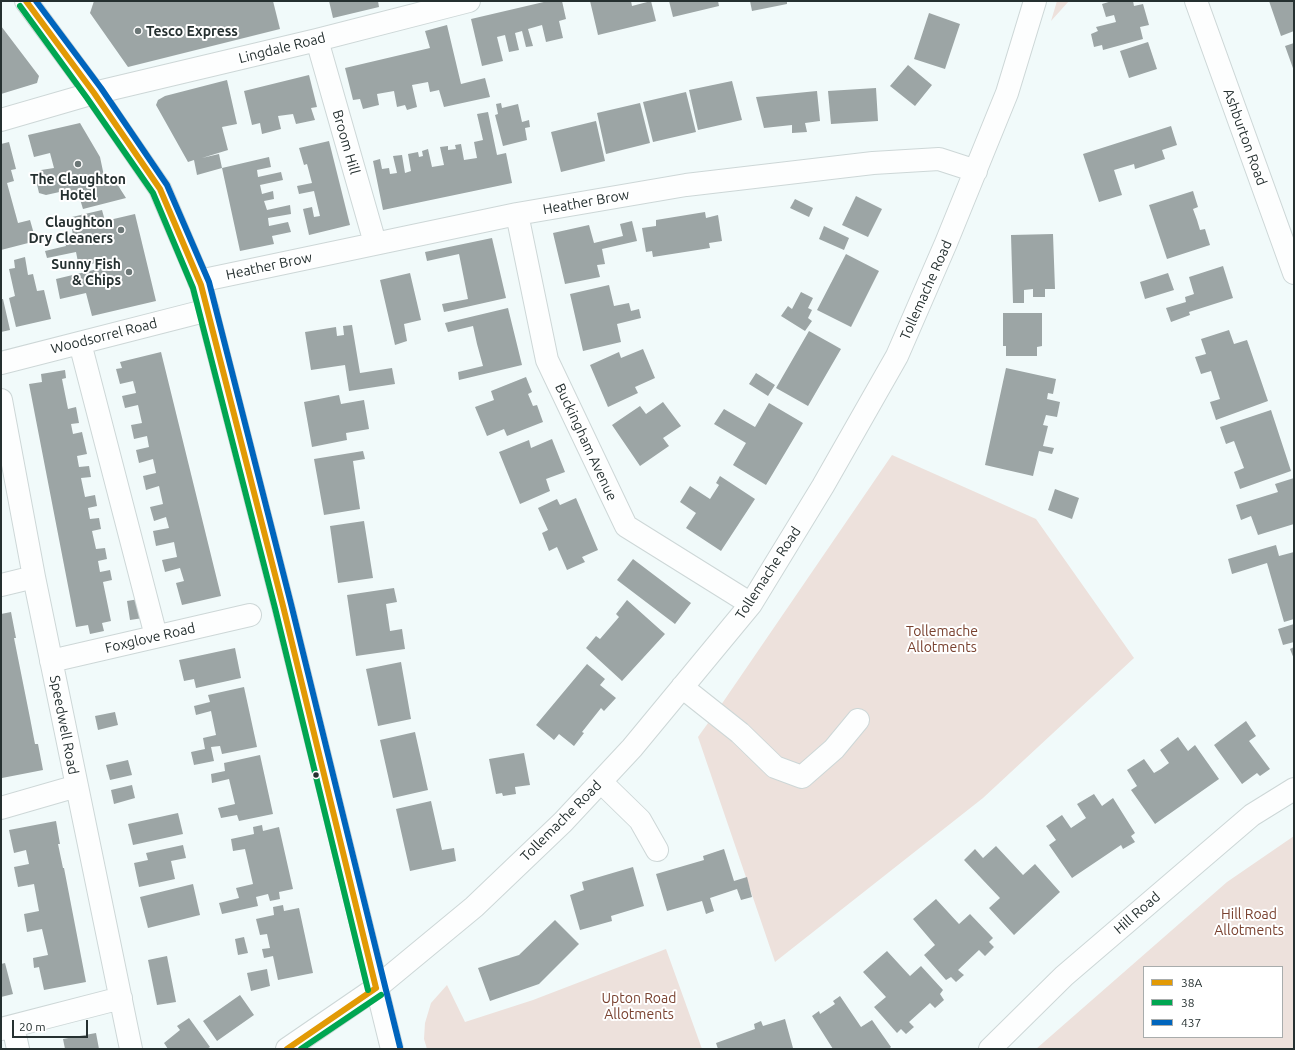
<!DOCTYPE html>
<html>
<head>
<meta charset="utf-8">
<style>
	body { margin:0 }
	#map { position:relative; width:1295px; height:1050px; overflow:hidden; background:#f1fafa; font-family:Ubuntu,sans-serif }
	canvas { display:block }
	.frame { position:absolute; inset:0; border:2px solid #253030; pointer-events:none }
	.legend { position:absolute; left:1143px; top:966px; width:140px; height:72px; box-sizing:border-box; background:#fff; border:1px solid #a8acac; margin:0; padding:5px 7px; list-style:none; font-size:12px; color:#253030 }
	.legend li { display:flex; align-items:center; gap:8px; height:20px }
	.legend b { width:20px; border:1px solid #a8acac }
	.scale { position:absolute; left:12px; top:1020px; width:76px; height:18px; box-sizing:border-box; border:2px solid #253030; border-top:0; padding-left:5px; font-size:12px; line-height:14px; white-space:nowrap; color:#253030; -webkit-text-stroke:3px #fff; paint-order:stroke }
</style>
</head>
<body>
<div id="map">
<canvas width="1295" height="1050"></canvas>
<div class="frame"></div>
<ul class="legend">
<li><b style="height:5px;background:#e29a05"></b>38A</li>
<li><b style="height:5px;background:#00a651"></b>38</li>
<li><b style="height:5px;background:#0065bd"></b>437</li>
</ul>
<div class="scale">20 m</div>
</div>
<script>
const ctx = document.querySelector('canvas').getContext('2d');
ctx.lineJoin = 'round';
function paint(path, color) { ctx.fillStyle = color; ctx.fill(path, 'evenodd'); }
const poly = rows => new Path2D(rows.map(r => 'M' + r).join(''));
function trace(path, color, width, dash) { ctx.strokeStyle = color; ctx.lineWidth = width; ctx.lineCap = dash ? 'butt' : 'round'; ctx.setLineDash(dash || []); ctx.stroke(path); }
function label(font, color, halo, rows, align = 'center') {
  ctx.font = font + ' Ubuntu,sans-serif'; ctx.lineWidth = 4; ctx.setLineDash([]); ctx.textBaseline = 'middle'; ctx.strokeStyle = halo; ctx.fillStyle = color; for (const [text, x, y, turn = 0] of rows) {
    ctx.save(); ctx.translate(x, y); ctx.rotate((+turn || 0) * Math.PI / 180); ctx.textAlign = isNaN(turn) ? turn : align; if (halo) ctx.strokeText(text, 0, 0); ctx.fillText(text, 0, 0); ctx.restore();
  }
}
paint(poly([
	[1057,1,1069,1,1051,21],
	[892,455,1036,519,1134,658,983,798,775,962,698,737,721,705],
	[1294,836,1294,1049,1036,1049,1227,882],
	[1144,967,1282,967,1282,1037,1144,1037],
	[666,949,702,1049,427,1049,424,1039,425,1023,431,1003,447,985,465,1022,533,1000]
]), '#ede1dc');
paint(poly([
	[94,1,273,1,280,29,128,67,90,13],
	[329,1,378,1,379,7,333,18],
	[548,1,562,1,566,19,559,21,563,38,546,42,542,25,528,29,533,46,526,47,522,31,515,33,519,50,509,52,505,35,497,37,503,61,482,66,471,19],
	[590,1,631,1,632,6,651,1,656,21,598,35],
	[669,1,718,1,719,6,673,17],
	[750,1,787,1,787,4,752,11],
	[1112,1,1133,1,1134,6,1143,4,1149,25,1140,27,1143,39,1103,50,1102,45,1094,47,1091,34,1098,31,1096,27,1116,22,1114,15,1106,17,1102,4],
	[1269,1,1294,1,1294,31,1281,36],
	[929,13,960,24,945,69,914,59],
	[447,25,461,84,485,78,490,97,444,107,439,90,430,92,428,82,412,85,417,107,407,110,405,105,397,107,394,91,377,94,379,105,363,109,360,99,353,100,345,68,430,48,425,31],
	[1,26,39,76,37,83,1,94],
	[1148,42,1157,69,1129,78,1120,51],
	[1294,43,1294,71,1285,46],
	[908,65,932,85,915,106,890,86],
	[309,75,317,107,311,108,315,120,296,124,293,114,278,116,281,129,262,134,260,123,252,125,244,91],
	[227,80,237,124,222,127,228,150,202,158,219,154,222,168,269,157,271,167,257,170,258,177,281,172,283,180,260,185,262,194,273,191,274,199,264,201,267,210,290,205,291,214,268,218,269,226,288,222,291,232,272,236,274,244,240,251,222,168,197,175,194,160,188,162,156,105,158,100,165,96],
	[732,81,742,120,698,130,689,90],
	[876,88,878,121,831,124,828,91],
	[817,91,820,121,805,123,807,132,792,133,792,125,764,128,756,97],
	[686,92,696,132,653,142,643,102],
	[501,103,502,108,518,104,522,122,529,120,530,127,525,128,527,140,503,146,495,115,498,114,496,104],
	[640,103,650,143,606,154,597,113],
	[488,112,497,155,506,153,512,183,383,210,373,161,380,159,382,169,389,168,390,174,397,173,393,156,402,155,405,173,411,171,408,154,418,152,419,157,423,156,422,151,428,149,432,167,444,165,440,147,448,146,448,150,456,149,455,145,461,144,464,160,477,158,474,142,483,140,477,114],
	[596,121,605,161,561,172,551,132],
	[80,123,100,157,104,176,112,176,126,198,83,209,79,196,65,198,64,191,46,195,39,193,36,180,41,170,54,168,50,153,34,157,28,135],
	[1171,126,1177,145,1162,150,1165,159,1135,169,1134,164,1114,170,1122,195,1099,202,1083,154],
	[329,141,350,225,309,235,303,209,312,207,314,217,320,216,314,191,299,194,297,186,312,183,307,164,304,165,299,148],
	[9,142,16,169,11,170,14,181,7,183,18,223,30,220,36,241,1,250,1,144],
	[1193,191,1198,207,1193,209,1197,220,1200,230,1205,229,1210,245,1167,259,1149,205],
	[856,196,882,209,868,237,842,225],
	[795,199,813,208,809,217,790,208],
	[102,210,105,221,135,214,156,301,92,316,86,293,60,299,56,279,106,267,104,261,79,267,76,252,47,258,45,251,66,246,64,238,73,236,72,229,75,228,72,217],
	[705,212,706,218,718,215,722,241,709,243,710,248,653,257,652,251,646,252,642,228,656,226,656,220],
	[632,221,637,241,602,249,605,264,597,265,600,277,565,284,553,233,589,225,594,243,623,236,620,224],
	[824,226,849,238,844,250,819,239],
	[1053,234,1055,289,1045,289,1045,297,1033,297,1033,289,1024,290,1024,303,1013,303,1011,235],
	[492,238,506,298,444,312,442,304,468,299,459,254,427,261,425,252],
	[846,254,879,271,851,327,817,310],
	[25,257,28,275,33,274,37,291,44,290,51,319,16,327,9,298,15,296,9,269,15,268,14,260],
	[1223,266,1233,298,1189,312,1190,315,1171,322,1166,308,1186,302,1185,297,1194,294,1189,277],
	[410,273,421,320,404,324,407,341,395,345,380,280],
	[1168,273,1174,290,1145,299,1140,282],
	[609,285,614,306,629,303,631,311,639,309,641,318,617,324,621,342,583,351,570,294],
	[801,292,813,298,808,308,812,310,808,318,812,321,805,331,781,316,788,306,792,309],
	[1,299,3,299,10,330,1,332],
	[508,308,522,365,459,380,458,372,483,366,477,344,473,326,448,332,445,323],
	[1003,313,1042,313,1042,346,1037,347,1037,356,1006,356,1006,346,1003,346],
	[352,325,360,373,392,368,395,384,349,391,345,365,311,370,305,332,336,327,337,336,344,335,343,326],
	[1229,330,1234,344,1247,340,1268,401,1216,420,1210,402,1220,399,1211,371,1201,374,1195,357,1206,354,1201,339],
	[809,331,841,349,808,406,776,388],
	[643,349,655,378,635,387,638,393,608,407,590,365,619,352,621,358],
	[161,352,221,596,182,605,176,583,184,581,180,568,165,572,162,560,177,557,174,542,156,546,153,531,169,528,166,517,154,521,150,507,163,504,159,486,146,490,143,476,156,473,153,459,139,463,136,450,149,447,147,436,134,439,131,425,142,423,138,405,125,408,122,396,136,393,133,381,120,384,116,369,122,368,120,362],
	[1006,368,1056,379,1053,394,1048,393,1047,399,1060,402,1057,417,1046,415,1043,425,1048,426,1043,446,1054,448,1052,454,1039,451,1033,476,985,465],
	[65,370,66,378,62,379,68,409,76,407,79,423,71,424,73,434,82,432,87,454,77,456,79,467,89,466,91,477,81,478,85,497,95,495,97,506,88,508,90,519,99,518,101,529,92,531,96,549,105,548,107,559,98,561,100,572,110,570,112,580,103,582,111,621,102,623,104,631,90,634,88,625,76,627,29,384,42,382,41,374],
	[756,373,775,385,768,396,749,384],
	[526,377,532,392,528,394,533,406,537,405,543,422,507,436,504,429,487,436,475,407,494,400,491,391],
	[339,395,341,404,364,400,369,429,346,433,347,440,312,447,304,402],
	[663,402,681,426,663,438,669,446,640,466,612,425,640,406,646,414],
	[769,403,803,423,766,485,733,465,746,443,714,424,724,409,755,427],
	[1271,410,1291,471,1240,489,1234,472,1244,468,1234,441,1226,444,1220,427],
	[552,439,565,472,546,479,550,491,520,504,499,452,529,440,531,448],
	[363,451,365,459,353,461,360,509,324,515,314,459],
	[720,476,755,499,721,551,686,528,696,513,680,502,690,486,710,499,719,485,716,483],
	[1294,478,1294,524,1258,535,1251,516,1241,520,1236,505,1278,492,1275,484],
	[1055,489,1079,498,1072,519,1048,510],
	[576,498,598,550,582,557,585,562,567,570,557,547,549,551,542,533,548,530,538,508,557,499,560,505],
	[364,521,373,578,338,583,330,526],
	[1276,545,1279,556,1294,552,1294,619,1284,622,1267,563,1232,574,1228,559],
	[633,559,691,603,675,624,617,580],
	[394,588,397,602,386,604,390,631,402,629,405,649,356,656,347,595],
	[139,599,143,618,130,620,127,601],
	[627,600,665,634,622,681,586,648,596,636,600,639,619,617,616,614],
	[11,612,16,638,14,638,30,718,35,744,38,744,43,770,2,778,1,614],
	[1294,624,1294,642,1283,645,1278,629],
	[1294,647,1294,659,1290,649],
	[235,648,241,678,196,688,194,679,184,681,179,660],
	[401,662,411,719,378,726,366,669],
	[587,664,605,679,600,685,616,698,604,711,601,708,582,732,584,733,574,746,559,734,554,740,536,725],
	[244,687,257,747,222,754,220,746,211,747,214,761,194,765,191,752,205,749,203,738,216,735,211,711,196,715,194,706,210,702,208,695],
	[115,712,118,725,98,730,95,716],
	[1246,721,1256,736,1249,741,1270,769,1260,776,1257,773,1242,784,1214,745],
	[415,732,428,790,393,798,380,740],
	[1178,737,1188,751,1195,745,1219,779,1155,824,1131,790,1137,786,1127,770,1144,759,1154,773,1161,769,1169,763,1160,750],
	[524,753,530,785,515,787,516,794,503,796,502,793,496,794,489,759],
	[260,755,273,814,239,821,237,815,221,818,218,808,235,804,229,779,212,783,211,774,225,771,224,763],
	[128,760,132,775,110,780,106,765],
	[132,785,135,798,114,804,111,790],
	[1094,794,1102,806,1113,798,1135,833,1131,836,1135,842,1123,849,1121,845,1072,878,1049,845,1056,840,1046,826,1062,815,1071,828,1086,818,1077,804],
	[431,801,442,850,454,848,456,861,410,871,396,809],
	[178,813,183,834,133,845,128,824],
	[56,821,60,844,58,844,63,868,64,868,86,982,44,990,39,967,34,968,33,958,48,955,42,929,27,932,24,914,39,911,34,884,18,887,14,867,29,864,26,850,14,853,9,830],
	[262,825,263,831,279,827,293,889,279,892,280,899,270,901,268,894,256,897,258,906,222,914,219,903,239,898,236,888,253,884,245,849,233,851,231,839,254,834,253,827],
	[183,845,186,858,171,861,175,879,139,887,134,863,148,860,146,853],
	[996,846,1023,875,1035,864,1060,892,1014,935,989,908,1000,898,964,860,975,849,983,858],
	[724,849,734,881,747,877,752,897,741,900,737,889,710,898,714,911,706,914,702,901,667,911,656,874,704,860,703,856],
	[633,867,644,906,611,916,612,921,580,930,570,895,584,890,582,882],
	[193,884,200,915,148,928,140,897],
	[936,899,959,924,970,914,993,938,989,942,994,947,985,956,979,950,958,970,964,975,956,982,951,977,946,980,924,955,935,945,913,919],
	[283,905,284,911,299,908,313,973,278,980,273,956,264,958,262,949,270,948,267,934,260,935,256,919,274,915,273,907],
	[555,920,579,944,539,984,490,1001,478,968,519,955],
	[244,937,248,953,238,955,235,939],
	[887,951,910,976,921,966,943,990,940,994,944,1000,935,1008,930,1003,909,1022,914,1027,906,1034,901,1029,897,1033,874,1007,886,997,863,972],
	[167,956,176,1002,157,1005,148,960],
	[5,963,13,994,1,997,1,964],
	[267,969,270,986,251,991,247,973],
	[240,995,254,1015,217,1041,203,1021],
	[840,996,861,1027,872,1020,891,1047,889,1049,833,1049,812,1016,819,1011,820,1014,835,1004,833,1001],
	[189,1018,210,1047,207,1049,168,1049,164,1043,180,1030,177,1026],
	[785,1019,793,1048,789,1049,718,1049,716,1043,755,1029,754,1024,761,1021,763,1026],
	[96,1033,99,1049,65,1049,63,1039]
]), '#9ca5a5');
const minor = poly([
	[1196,1,1294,273],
	[317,40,375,243],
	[1,120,94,93,317,40,469,1],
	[517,214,547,360,626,526,751,604],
	[199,281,517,214,686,185,873,163,939,159,976,171],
	[80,343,156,636],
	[1,363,208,310],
	[1,400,34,577,131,1049],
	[1,585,34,577],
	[51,661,250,615],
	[682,687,740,733,775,767,802,777,834,749,858,720],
	[601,782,640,820,657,850],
	[1,808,77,786],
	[13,1026,18,1049],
	[1,1029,121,998],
	[287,1049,376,988,474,907,563,822,632,748,751,604,823,486,897,356,946,243,1007,93,1035,1],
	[990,1049,1064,976,1252,815,1294,789]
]);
const major = poly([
	[26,1,94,93,160,189,201,285,283,606,392,1049]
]);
trace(minor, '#cdd7d7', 24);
trace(major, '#cdd7d7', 24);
trace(minor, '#fdfefe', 22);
trace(major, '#fdfefe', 22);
trace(poly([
	[26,1,94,93,160,189,201,285,283,606,376,988],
	[287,1049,376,988]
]), '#e29a05', 6);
trace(poly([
	[20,6,87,98,153,193,193,288,275,608,368,990],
	[301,1049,381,995]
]), '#00a651', 6);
trace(poly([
	[36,1,101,88,167,185,209,282,291,604,400,1047]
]), '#0065bd', 6);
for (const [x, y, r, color] of [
	[138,31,4,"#6c7777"],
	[78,164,4,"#6c7777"],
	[121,230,4,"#6c7777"],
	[129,272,4,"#6c7777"],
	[316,775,3.5,"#253030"]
]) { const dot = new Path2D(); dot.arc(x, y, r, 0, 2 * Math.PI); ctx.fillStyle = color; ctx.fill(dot); trace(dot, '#fff', 1.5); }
label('bold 14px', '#253030', '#fff', [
	["Tesco Express",146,31,"left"],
	["The Claughton",78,179,"center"],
	["Hotel",78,195,"center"],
	["Claughton",113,222],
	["Dry Cleaners",113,238],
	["Sunny Fish",121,264],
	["& Chips",121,280]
], 'right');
label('14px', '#253030', '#fff', [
	["Lingdale Road",282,48,-14],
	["Ashburton Road",1245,137,70],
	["Broom Hill",346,142,74],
	["Heather Brow",586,202,-10],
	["Heather Brow",269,266,-12],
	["Tollemache Road",926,290,-66],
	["Woodsorrel Road",104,336,-14],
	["Buckingham Avenue",586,442,65],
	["Tollemache Road",768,573,-57],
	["Foxglove Road",150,638,-13],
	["Speedwell Road",64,725,79],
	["Tollemache Road",561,821,-45],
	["Hill Road",1137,913,-41]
]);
label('14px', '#79412f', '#fff', [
	["Tollemache",942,631],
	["Allotments",942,647],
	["Hill Road",1249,914],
	["Allotments",1249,930],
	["Upton Road",639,998],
	["Allotments",639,1014]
]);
</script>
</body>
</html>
